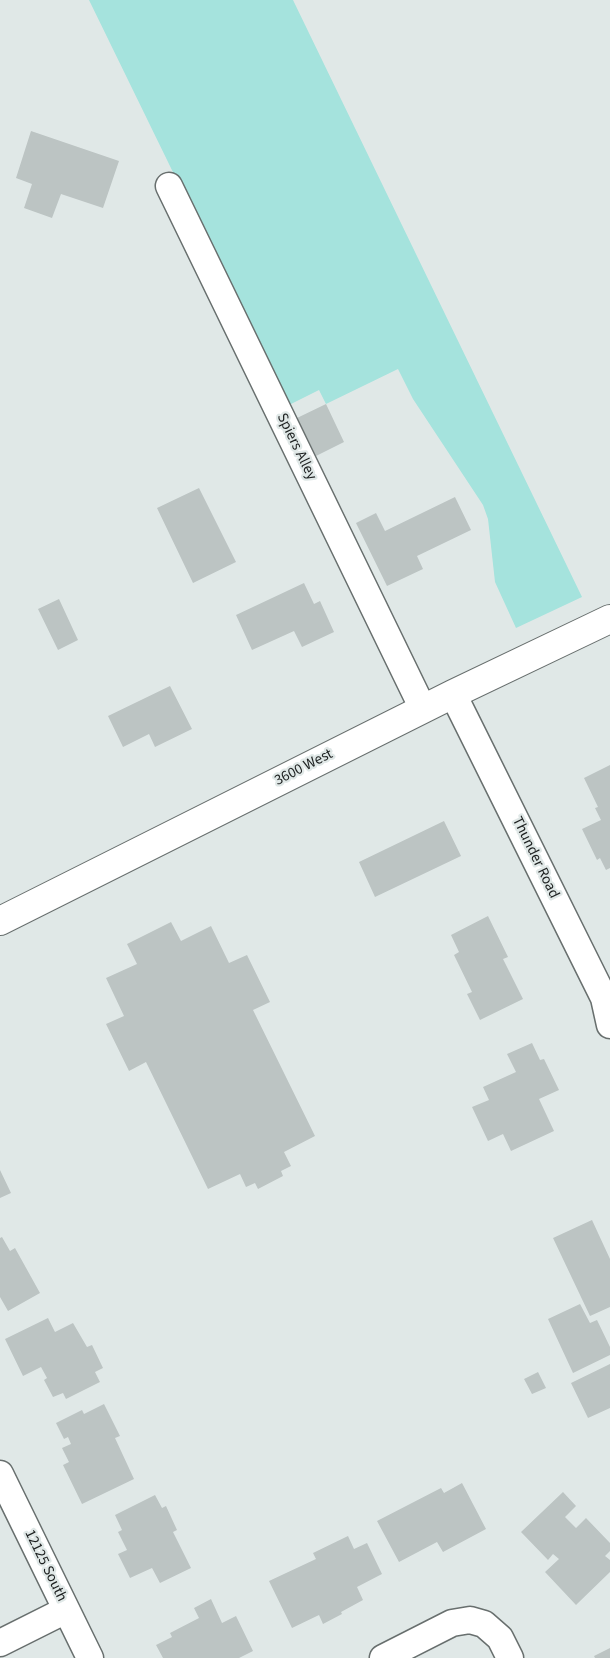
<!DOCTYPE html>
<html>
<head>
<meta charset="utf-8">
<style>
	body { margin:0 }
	canvas { display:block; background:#e0e8e7 }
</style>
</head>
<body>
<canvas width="610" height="1658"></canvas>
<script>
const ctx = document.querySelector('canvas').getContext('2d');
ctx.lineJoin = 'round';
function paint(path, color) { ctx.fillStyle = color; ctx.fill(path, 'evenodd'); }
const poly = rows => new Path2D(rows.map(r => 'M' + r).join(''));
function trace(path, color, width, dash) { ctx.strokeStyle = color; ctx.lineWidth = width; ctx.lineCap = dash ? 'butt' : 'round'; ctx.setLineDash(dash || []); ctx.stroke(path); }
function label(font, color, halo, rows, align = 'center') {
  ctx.font = font + ' "Source Sans 3",sans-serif'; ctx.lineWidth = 4.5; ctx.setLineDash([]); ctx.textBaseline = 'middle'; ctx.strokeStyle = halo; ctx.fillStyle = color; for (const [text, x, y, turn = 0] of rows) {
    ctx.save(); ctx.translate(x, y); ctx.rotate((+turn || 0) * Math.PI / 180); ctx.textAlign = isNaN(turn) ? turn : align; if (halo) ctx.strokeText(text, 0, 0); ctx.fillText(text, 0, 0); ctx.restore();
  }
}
paint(poly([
	[89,0,293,0,582,597,516,628,495,582,488,519,483,505,413,399,398,369,326,404,319,390,287,406]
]), '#a5e3dd');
paint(poly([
	[31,131,119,161,103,208,61,194,52,218,24,208,32,184,16,178],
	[326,404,344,442,316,456,297,418],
	[199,488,236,562,193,583,157,508],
	[455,497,471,530,417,556,423,569,387,586,356,523,376,513,385,531],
	[304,583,314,604,320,601,334,632,302,647,294,631,252,650,236,615],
	[59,599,78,640,58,650,38,609],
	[170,686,192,729,155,747,149,734,123,747,108,716],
	[610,765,610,868,606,870,600,858,597,860,582,829,601,820,595,808,598,807,584,778],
	[444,821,461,856,375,897,359,862],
	[488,916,508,957,503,959,523,999,480,1020,467,994,472,992,454,955,459,952,451,935],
	[171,922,181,941,211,926,229,963,247,955,270,1002,253,1010,315,1136,284,1152,291,1166,281,1171,283,1176,258,1189,255,1183,246,1187,240,1174,208,1189,146,1062,129,1071,106,1024,124,1016,106,978,137,964,127,944],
	[532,1043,540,1060,544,1059,559,1090,539,1099,554,1131,511,1151,503,1134,488,1141,472,1107,489,1100,483,1087,516,1072,507,1054],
	[0,1170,11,1193,0,1198],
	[592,1220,610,1259,610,1307,590,1316,553,1238],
	[2,1237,10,1251,15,1248,40,1293,8,1311,0,1297,0,1238],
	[580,1304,590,1323,597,1320,610,1347,610,1355,573,1373,548,1319],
	[48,1318,55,1332,73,1323,87,1347,92,1345,103,1368,95,1372,100,1382,66,1399,63,1393,53,1397,44,1380,47,1378,41,1367,23,1376,5,1339],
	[610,1364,610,1408,588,1418,571,1383],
	[538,1372,546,1388,532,1394,524,1379],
	[104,1404,120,1436,115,1438,134,1479,82,1504,63,1465,69,1462,62,1448,71,1444,68,1437,64,1439,56,1423,82,1410,84,1414],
	[462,1483,486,1529,443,1552,437,1542,399,1562,377,1521,441,1488,444,1493],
	[563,1492,576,1506,565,1517,576,1528,586,1518,610,1543,610,1551,605,1556,610,1560,610,1572,576,1605,545,1572,559,1559,553,1554,548,1560,521,1532],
	[155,1495,162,1508,166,1506,177,1530,173,1532,191,1568,160,1583,152,1568,130,1578,118,1554,127,1550,118,1532,122,1530,115,1515],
	[348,1536,354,1549,367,1543,382,1574,357,1587,363,1600,341,1612,342,1614,323,1624,319,1615,292,1628,269,1581,316,1559,313,1553],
	[211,1599,222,1623,236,1616,253,1651,239,1658,163,1658,156,1645,172,1637,170,1633,199,1618,194,1608],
	[610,1648,610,1658,595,1658,594,1656]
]), '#bcc4c3');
const minor = poly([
	[169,186,423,709],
	[453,694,604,998,610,1025],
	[0,1474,90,1658],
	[0,1643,66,1610],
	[383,1658,452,1623,470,1620,484,1624,500,1638,510,1658]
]);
const major = poly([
	[0,921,453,694,610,619]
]);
trace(minor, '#686f6e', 29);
trace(major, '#686f6e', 30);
trace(minor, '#fff', 26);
trace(major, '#fff', 28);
label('15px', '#1c1f1f', '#e0e8e7', [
	["Spiers Alley",296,447,64],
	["3600 West",304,768,-27],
	["Thunder Road",535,858,64],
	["12125 South",45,1566,64]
]);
</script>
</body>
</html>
